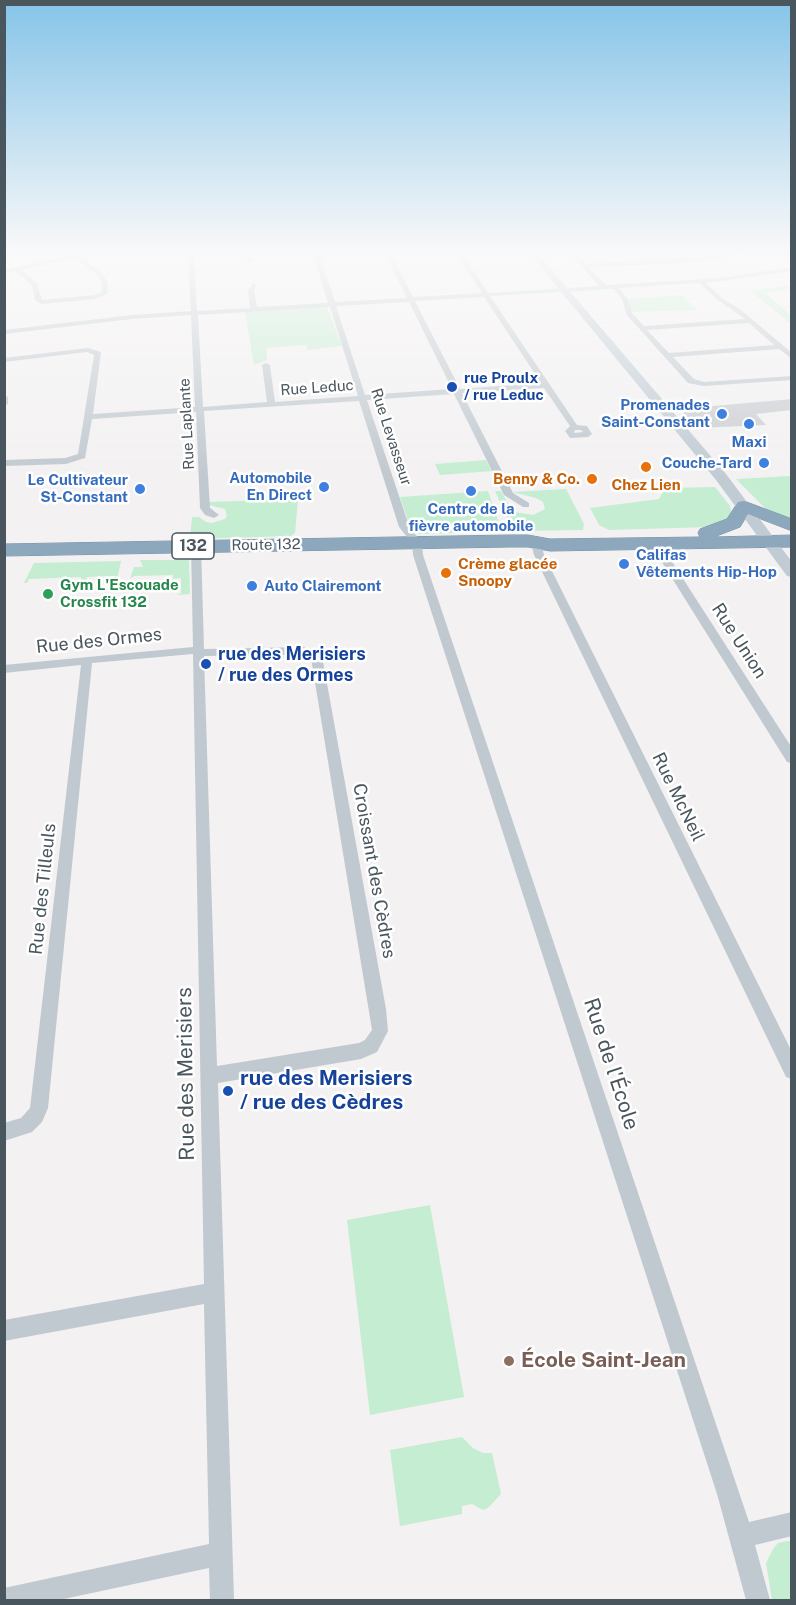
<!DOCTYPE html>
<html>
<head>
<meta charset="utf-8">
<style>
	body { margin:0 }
	#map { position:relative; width:796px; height:1605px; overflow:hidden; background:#f3f1f2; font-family:"Public Sans",sans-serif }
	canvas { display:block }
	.frame { position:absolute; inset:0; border:6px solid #4a565e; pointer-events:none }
</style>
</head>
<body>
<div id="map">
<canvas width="796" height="1605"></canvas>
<div class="frame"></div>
</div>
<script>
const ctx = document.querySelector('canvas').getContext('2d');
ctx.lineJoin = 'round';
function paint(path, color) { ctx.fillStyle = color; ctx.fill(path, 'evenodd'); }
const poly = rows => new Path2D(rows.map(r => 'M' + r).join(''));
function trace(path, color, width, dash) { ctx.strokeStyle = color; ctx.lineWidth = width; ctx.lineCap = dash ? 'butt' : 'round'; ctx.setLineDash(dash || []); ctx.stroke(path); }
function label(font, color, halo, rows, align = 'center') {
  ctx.font = font + ' "Public Sans",sans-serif'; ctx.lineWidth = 5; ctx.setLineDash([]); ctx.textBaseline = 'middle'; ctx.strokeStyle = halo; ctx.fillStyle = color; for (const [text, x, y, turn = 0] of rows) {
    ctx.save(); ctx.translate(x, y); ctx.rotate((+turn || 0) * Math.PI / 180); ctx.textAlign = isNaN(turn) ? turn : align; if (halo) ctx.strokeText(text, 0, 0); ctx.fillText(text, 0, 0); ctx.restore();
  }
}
paint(poly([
	[791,285,791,289,765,293,791,315,791,324,750,291],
	[682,295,697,310,631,312,629,299],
	[327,307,342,346,308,350,306,345,266,348,267,360,254,365,245,312],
	[486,460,492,471,440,475,435,464],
	[791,476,791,522,767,510,736,479],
	[715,487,730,506,732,516,730,520,709,527,609,530,599,525,590,508,659,499,665,488],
	[566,489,584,524,583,530,513,531,495,491,501,491,511,509,515,512,533,515,545,509,543,502,536,498,512,492],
	[488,491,500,526,499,531,496,532,418,534,411,530,400,497],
	[298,499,295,533,291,536,190,539,192,517,199,517,206,522,212,523,225,519,227,516,225,509,209,505,209,502],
	[140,560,189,560,190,594,177,595,181,593,181,578,173,579,173,575,134,576,130,579,134,567,143,567],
	[121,561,117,579,115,580,115,576,87,577,86,581,81,582,81,577,29,579,27,583,24,583,34,563],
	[430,1205,464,1397,370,1415,347,1220],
	[462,1437,473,1448,483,1453,492,1453,501,1494,488,1508,483,1510,472,1504,462,1506,462,1514,400,1526,390,1450],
	[786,1541,791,1541,791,1600,772,1600,766,1563,773,1549,778,1543]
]), '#c4edd1');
paint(poly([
	[792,399,792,410,756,414,766,425,697,428,680,409]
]), '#ccced3');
const highway = poly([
	[744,501,792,519,792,531,748,514,740,527,714,537,792,535,792,547,550,551,528,547,509,547,4,556,4,544,509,535,528,535,550,539,700,537,698,533,700,529,727,519,738,502,744,501]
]);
trace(highway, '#7892a8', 1);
paint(poly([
	[75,254,84,254,79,256,101,272,108,283,107,294,95,299,41,304,35,300,32,285,15,271,4,274,4,270,75,254],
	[73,258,97,274,102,283,102,292,94,295,42,300,37,283,21,270,73,258],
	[188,254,194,254,197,311,250,308,248,291,253,283,256,285,254,291,257,307,328,303,313,254,319,254,335,302,407,298,385,254,391,254,413,297,482,293,456,254,462,254,488,293,599,286,570,254,576,254,586,264,744,254,699,262,589,268,606,285,721,278,792,267,792,271,706,283,722,298,741,310,792,353,792,359,779,349,673,357,694,379,704,382,792,376,792,380,704,386,688,383,627,315,622,299,613,289,490,296,577,425,587,426,592,434,588,437,570,438,565,431,570,426,544,388,462,393,513,493,529,503,529,507,523,507,504,495,454,394,367,400,409,526,422,543,423,555,749,1522,792,1512,792,1536,755,1545,770,1600,746,1600,717,1494,413,555,412,543,399,527,359,401,204,411,210,508,219,515,214,518,205,515,200,508,196,412,92,419,85,458,66,464,4,466,4,460,65,458,78,454,94,355,87,352,4,362,4,358,88,348,101,352,93,414,195,407,191,315,132,319,4,334,4,330,132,315,191,311,188,254],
	[699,283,718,300,745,319,644,326,632,313,628,299,619,288,699,283],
	[484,297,541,383,460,389,415,301,484,297],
	[409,302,452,389,365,395,336,306,409,302],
	[330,307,358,396,275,402,270,365,266,363,262,365,267,402,203,407,198,315,330,307],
	[749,323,774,345,669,353,647,330,749,323],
	[576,430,581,430,583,432,575,433,574,431,576,430],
	[245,254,251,254,252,262,248,262,245,254],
	[4,395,8,397,8,404,4,406,4,395],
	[535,536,540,539,544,555,792,1052,792,1079,786,1077,534,555,530,539,535,536],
	[655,540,660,543,792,748,792,763,787,762,650,543,655,540],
	[196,543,201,546,204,649,304,647,322,656,386,1009,388,1031,377,1052,361,1059,218,1083,234,1600,210,1600,209,1568,59,1600,4,1600,4,1588,209,1544,204,1304,4,1341,4,1320,204,1284,193,654,92,663,48,1108,42,1122,32,1132,4,1141,4,1123,21,1118,30,1108,81,665,4,673,4,665,193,647,191,546,196,543],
	[303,655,311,658,372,1030,365,1040,359,1043,217,1066,204,656,303,655]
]), '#c0c9cf');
paint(poly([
	[530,254,538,254,726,474,792,562,792,577,787,576,716,480,530,254]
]), '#c0cbd3');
paint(highway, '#8da7bc');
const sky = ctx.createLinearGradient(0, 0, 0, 478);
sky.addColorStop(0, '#86c4e8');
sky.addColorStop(0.53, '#faf9f9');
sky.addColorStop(1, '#faf9f900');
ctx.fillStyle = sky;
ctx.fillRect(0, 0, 796, 478);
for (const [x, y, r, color] of [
	[452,387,6,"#1a4fb4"],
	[722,414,6,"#3f7fe0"],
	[749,424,6,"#3f7fe0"],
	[764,463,6,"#3f7fe0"],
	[646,467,6,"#e8710a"],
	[592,479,6,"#e8710a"],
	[324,487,6,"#3f7fe0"],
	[140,489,6,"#3f7fe0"],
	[471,491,6,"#3f7fe0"],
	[624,564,6,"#3f7fe0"],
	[446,573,6,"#e8710a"],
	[252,586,6,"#3f7fe0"],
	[48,594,6,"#2e9e5b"],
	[206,664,6,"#1a4fb4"],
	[228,1091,6,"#1a4fb4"],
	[509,1361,6,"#8d6e63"]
]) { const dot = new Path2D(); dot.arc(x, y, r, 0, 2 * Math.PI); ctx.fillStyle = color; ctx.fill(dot); trace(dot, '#fff', 2); }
label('bold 15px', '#164399', '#fff', [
	["rue Proulx",464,378],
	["/ rue Leduc",464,395]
], 'left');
label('15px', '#4a565e', '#fff', [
	["Rue Leduc",317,388,-4],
	["Rue Laplante",187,424,-93],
	["Rue Levasseur",391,437,72],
	["Route 132",266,545,-1]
]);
label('bold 15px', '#366cbe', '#fff', [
	["Promenades",710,405],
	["Saint-Constant",710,422],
	["Maxi",749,442,"center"],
	["Couche-Tard",752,463],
	["Automobile",312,478],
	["En Direct",312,495],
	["Le Cultivateur",128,480],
	["St-Constant",128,497],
	["Centre de la",471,509,"center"],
	["fièvre automobile",471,526,"center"],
	["Califas",636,555,"left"],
	["Vêtements Hip-Hop",636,572,"left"],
	["Auto Clairemont",264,586,"left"]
], 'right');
label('bold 15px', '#c56008', '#fff', [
	["Benny & Co.",580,479],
	["Chez Lien",646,485,"center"],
	["Crème glacée",458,564,"left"],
	["Snoopy",458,581,"left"]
], 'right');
label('bold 15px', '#27864d', '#fff', [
	["Gym L'Escouade",60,585],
	["Crossfit 132",60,602]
], 'left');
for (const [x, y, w] of [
	[193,546,42]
]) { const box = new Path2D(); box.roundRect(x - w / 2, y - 13, w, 26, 4.5); ctx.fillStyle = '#fff'; ctx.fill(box); trace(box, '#4a565e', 1.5); }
label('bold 16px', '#4a565e', null, [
	["132",193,546]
]);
label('18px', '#4a565e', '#fff', [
	["Rue des Ormes",99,641,-6],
	["Rue Union",739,641,57],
	["Rue McNeil",678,797,64],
	["Croissant des Cèdres",374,871,80],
	["Rue des Tilleuls",43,889,-84]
]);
label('bold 18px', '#164399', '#fff', [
	["rue des Merisiers",218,654],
	["/ rue des Ormes",218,675]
], 'left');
label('21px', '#4a565e', '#fff', [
	["Rue de l'École",611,1064,72],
	["Rue des Merisiers",186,1074,-91]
]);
label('bold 21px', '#164399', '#fff', [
	["rue des Merisiers",240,1079],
	["/ rue des Cèdres",240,1103]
], 'left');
label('bold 21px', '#785e54', '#fff', [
	["École Saint-Jean",521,1361]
], 'left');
</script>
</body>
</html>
